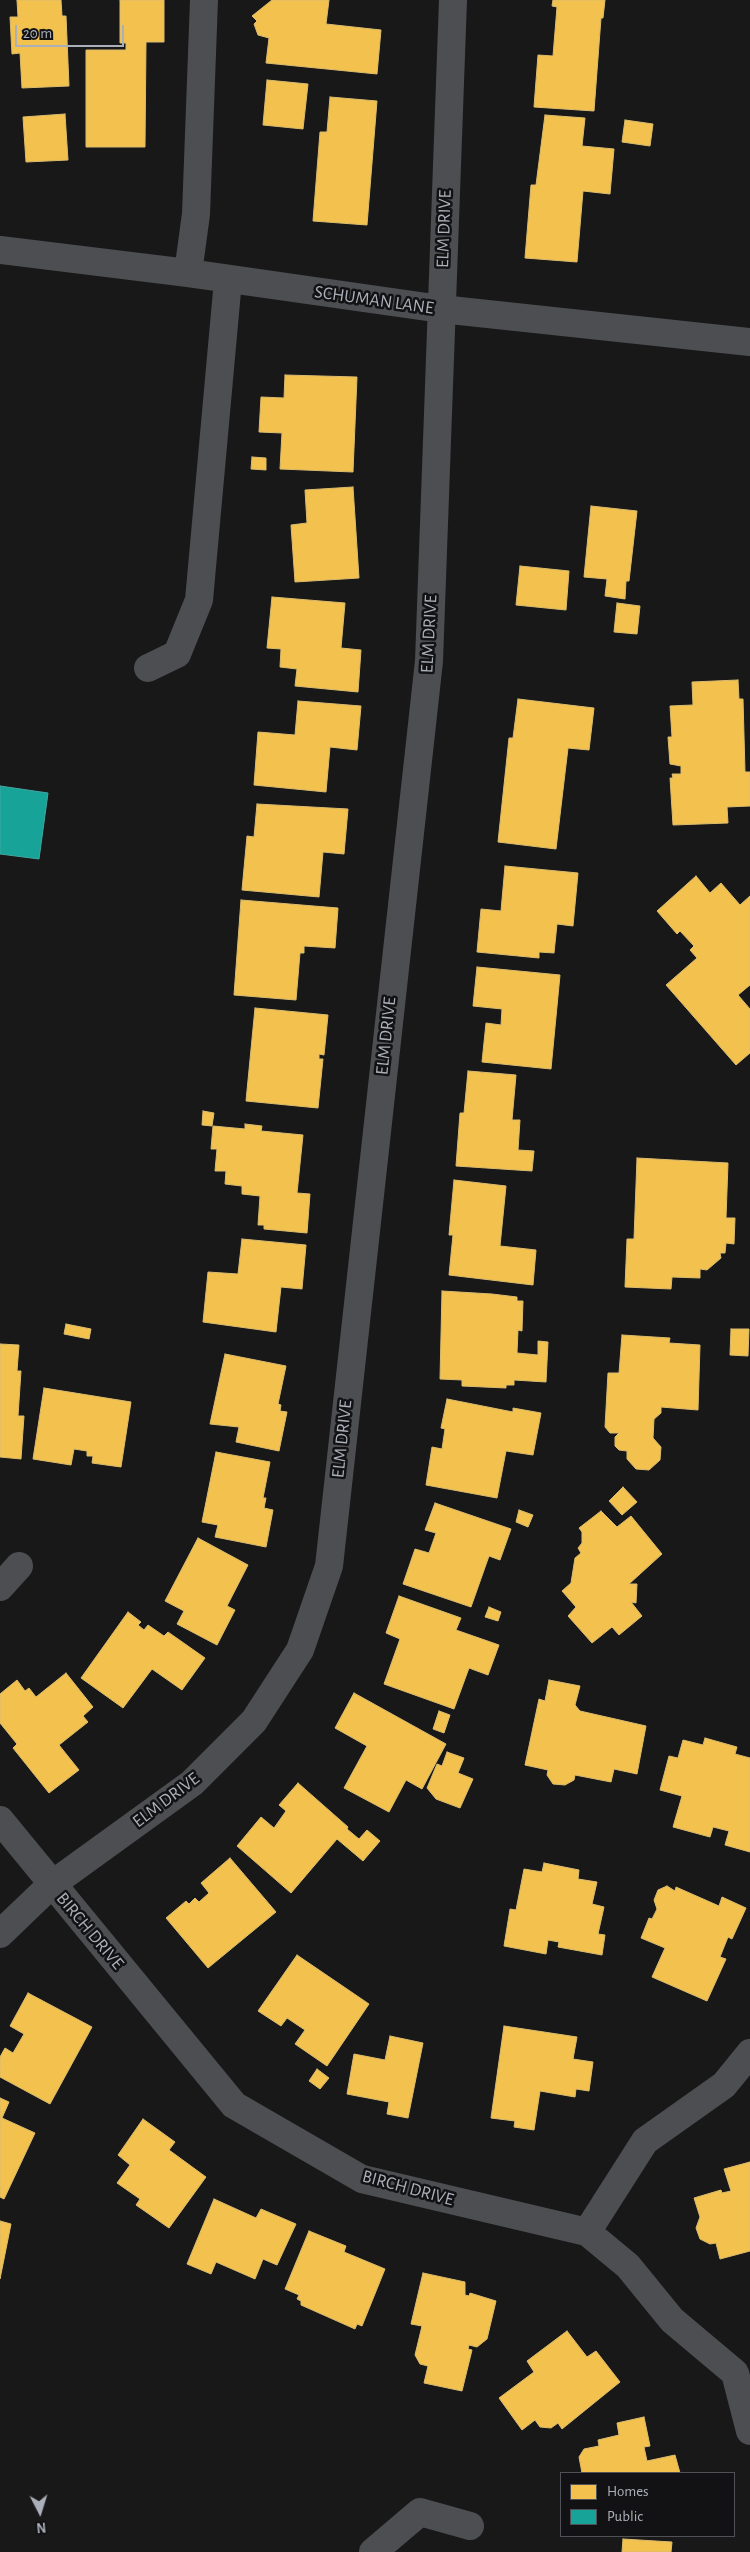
<!DOCTYPE html>
<html>
<head>
<meta charset="utf-8">
<style>
	body { margin:0 }
	#map { position:relative; width:750px; height:2552px; overflow:hidden; background:#181818; font-family:"Alegreya Sans",sans-serif }
	canvas { display:block }
	.legend { position:absolute; left:560px; top:2472px; width:175px; height:65px; box-sizing:border-box; background:#121214; border:1px solid #4f5156; margin:0; padding:6px 9px; list-style:none; font-size:15px; color:#aaafb9 }
	.legend li { display:flex; align-items:center; gap:10px; height:25px }
	.legend b { width:25px; border:1px solid #4f5156 }
	.north { position:absolute; left:15px; top:2487px; width:50px; height:50px; -webkit-text-stroke:4px #121214; paint-order:stroke; rotate:175deg; font-size:14px; font-weight:700; line-height:20px; text-align:center; color:#aaafb9 }
	.north::after { content:''; display:block; margin:auto; width:18px; height:22px; background:#aaafb9; clip-path:polygon(50% 0,100% 100%,50% 72%,0 100%) }
	.scale { position:absolute; left:15px; top:25px; width:109px; height:22px; box-sizing:border-box; border:2px solid #aaafb9; border-top:0; padding-left:6px; font-size:15px; line-height:18px; white-space:nowrap; color:#aaafb9; -webkit-text-stroke:4px #121214; paint-order:stroke }
</style>
</head>
<body>
<div id="map">
<canvas width="750" height="2552"></canvas>
<ul class="legend">
<li><b style="height:14px;background:#f2c14e"></b>Homes</li>
<li><b style="height:14px;background:#17a398"></b>Public</li>
</ul>
<div class="north">N</div>
<div class="scale">20 m</div>
</div>
<script>
const ctx = document.querySelector('canvas').getContext('2d');
ctx.lineJoin = 'round';
function paint(path, color) { ctx.fillStyle = color; ctx.fill(path, 'evenodd'); }
const poly = rows => new Path2D(rows.map(r => 'M' + r).join(''));
function trace(path, color, width, dash) { ctx.strokeStyle = color; ctx.lineWidth = width; ctx.lineCap = dash ? 'butt' : 'round'; ctx.setLineDash(dash || []); ctx.stroke(path); }
function label(font, color, halo, rows, align = 'center') {
  ctx.font = font + ' "Alegreya Sans",sans-serif'; ctx.lineWidth = 5; ctx.setLineDash([]); ctx.textBaseline = 'middle'; ctx.strokeStyle = halo; ctx.fillStyle = color; for (const [text, x, y, turn = 0] of rows) {
    ctx.save(); ctx.translate(x, y); ctx.rotate((+turn || 0) * Math.PI / 180); ctx.textAlign = isNaN(turn) ? turn : align; if (halo) ctx.strokeText(text, 0, 0); ctx.fillText(text, 0, 0); ctx.restore();
  }
}
const homes = poly([
	[17,0,61,0,62,16,66,16,69,86,22,88,20,53,12,54,10,17,18,17,17,0],
	[120,0,164,0,164,42,146,42,145,147,86,147,86,50,126,50,126,43,120,43,120,0],
	[272,0,329,0,326,24,381,30,377,74,266,63,269,38,258,35,254,24,257,21,252,16,272,0],
	[553,0,605,0,603,18,601,18,594,111,534,107,538,55,553,56,557,7,552,6,553,0],
	[267,80,308,84,303,129,263,125,267,80],
	[330,97,377,101,367,225,313,221,320,132,327,132,330,97],
	[65,114,68,160,26,162,23,117,65,114],
	[545,115,585,118,582,146,614,149,610,194,583,191,577,262,525,258,531,185,536,185,545,115],
	[625,120,653,124,650,146,622,142,625,120],
	[285,375,357,377,353,472,280,469,282,433,259,432,261,397,284,398,285,375],
	[252,457,266,458,266,470,251,469,252,457],
	[353,487,359,578,295,582,291,525,307,523,305,490,353,487],
	[591,506,637,511,629,581,626,581,625,599,605,596,607,579,584,577,591,506],
	[520,566,569,571,566,610,516,605,520,566],
	[272,597,345,603,341,648,361,650,358,692,295,686,297,669,280,667,281,649,267,648,272,597],
	[617,603,640,606,637,634,614,632,617,603],
	[738,680,739,699,743,699,745,772,750,772,750,806,727,807,728,823,673,825,670,778,673,778,672,774,681,774,681,766,670,764,668,737,672,737,670,706,693,705,692,682,738,680],
	[518,699,594,708,589,750,568,748,556,849,498,842,509,738,513,738,518,699],
	[298,701,361,706,357,750,330,747,326,792,254,785,258,732,295,735,298,701],
	[257,804,348,809,344,854,323,852,319,897,242,890,247,836,254,837,257,804],
	[505,866,578,873,573,926,557,924,554,953,539,952,539,958,477,952,481,909,501,911,505,866],
	[696,876,710,893,721,883,740,905,750,896,750,985,738,995,750,1009,750,1053,736,1065,666,985,697,958,690,950,694,946,680,931,677,934,657,911,696,876],
	[241,900,338,908,335,948,304,946,304,953,300,953,296,1000,234,995,241,900],
	[477,967,560,975,551,1069,482,1062,486,1023,501,1025,502,1009,473,1006,477,967],
	[255,1008,328,1015,324,1055,319,1054,319,1059,323,1059,318,1108,246,1101,255,1008],
	[468,1071,516,1075,512,1120,520,1120,518,1150,534,1151,532,1171,456,1166,460,1113,464,1113,468,1071],
	[203,1111,214,1113,212,1126,202,1125,203,1111],
	[245,1124,262,1126,261,1131,303,1135,297,1193,310,1194,307,1233,264,1229,264,1225,258,1225,260,1196,242,1194,242,1186,225,1184,226,1171,215,1171,217,1149,211,1149,213,1126,245,1129,245,1124],
	[637,1158,728,1163,726,1218,735,1218,734,1244,726,1243,725,1253,720,1253,721,1258,707,1270,700,1269,700,1278,672,1277,671,1289,625,1287,627,1239,634,1239,637,1158],
	[454,1180,506,1186,500,1246,536,1250,533,1285,449,1275,453,1235,449,1235,454,1180],
	[242,1239,306,1245,302,1289,281,1287,276,1332,203,1322,208,1272,238,1274,242,1239],
	[442,1291,492,1294,517,1297,517,1301,523,1301,522,1331,518,1330,517,1353,538,1355,538,1341,548,1342,546,1382,514,1380,514,1385,506,1385,506,1388,462,1386,462,1380,440,1379,442,1291],
	[66,1324,91,1329,89,1339,64,1334,66,1324],
	[731,1329,749,1329,748,1356,730,1355,731,1329],
	[622,1335,670,1338,669,1343,700,1345,698,1410,661,1407,661,1413,653,1420,654,1419,653,1438,661,1447,660,1460,649,1470,636,1469,627,1459,627,1451,619,1450,615,1446,615,1437,619,1433,610,1433,605,1427,608,1373,619,1373,622,1335],
	[0,1344,19,1345,17,1371,21,1371,18,1416,24,1416,21,1459,0,1457,0,1344],
	[225,1354,286,1366,278,1404,281,1405,280,1411,287,1412,279,1451,236,1442,239,1427,210,1424,225,1354],
	[44,1388,131,1402,121,1467,92,1463,93,1456,87,1456,87,1451,74,1449,71,1465,33,1459,44,1388],
	[447,1399,513,1412,513,1408,541,1413,533,1455,506,1451,497,1498,426,1485,432,1447,442,1449,445,1429,441,1428,447,1399],
	[216,1452,270,1462,263,1498,266,1498,264,1508,273,1510,266,1547,215,1537,218,1525,202,1522,216,1452],
	[623,1487,637,1502,622,1515,609,1501,623,1487],
	[435,1503,511,1529,500,1560,489,1556,471,1607,403,1584,415,1549,429,1553,436,1533,425,1530,435,1503],
	[519,1510,533,1515,528,1527,516,1522,519,1510],
	[601,1511,617,1527,631,1516,662,1554,629,1584,637,1584,636,1603,631,1602,642,1616,619,1635,612,1627,592,1643,568,1616,576,1607,562,1591,571,1583,575,1558,581,1553,578,1548,582,1543,582,1532,579,1528,601,1511],
	[198,1538,248,1565,227,1606,235,1610,217,1645,177,1624,184,1611,165,1601,198,1538],
	[399,1596,461,1618,456,1630,499,1645,488,1675,469,1668,454,1709,384,1684,400,1639,386,1633,399,1596],
	[489,1607,501,1612,498,1621,485,1617,489,1607],
	[128,1612,141,1622,138,1625,144,1630,148,1625,164,1636,168,1632,205,1658,182,1690,152,1669,123,1708,81,1678,128,1612],
	[66,1673,93,1707,83,1716,88,1722,59,1745,79,1770,49,1793,13,1748,17,1744,0,1723,0,1694,17,1680,25,1691,29,1688,36,1697,66,1673],
	[549,1680,580,1686,575,1705,580,1711,646,1726,637,1774,614,1769,611,1782,575,1775,574,1780,565,1785,553,1784,547,1775,548,1770,525,1765,539,1699,545,1701,549,1680],
	[354,1693,446,1744,422,1789,406,1780,389,1812,344,1788,367,1746,335,1728,354,1693],
	[439,1711,450,1715,444,1733,433,1729,439,1711],
	[705,1738,737,1747,735,1754,750,1758,750,1852,725,1845,729,1831,713,1827,710,1837,673,1827,682,1796,660,1790,669,1756,678,1758,683,1740,703,1745,705,1738],
	[447,1752,464,1758,458,1773,473,1779,460,1808,436,1799,427,1788,437,1764,442,1766,447,1752],
	[298,1783,348,1827,347,1829,359,1839,367,1830,380,1841,363,1861,337,1839,291,1893,237,1846,261,1817,274,1828,286,1811,279,1805,298,1783],
	[230,1858,276,1912,208,1968,166,1918,186,1901,189,1904,195,1898,199,1902,209,1893,201,1883,230,1858],
	[544,1863,579,1870,578,1879,597,1882,592,1904,604,1907,598,1934,605,1935,602,1955,558,1947,559,1942,548,1940,546,1954,504,1946,510,1909,516,1910,524,1869,542,1872,544,1863],
	[667,1886,675,1891,676,1887,719,1906,722,1897,746,1908,732,1939,728,1937,720,1957,726,1959,707,2001,652,1977,665,1948,641,1938,649,1918,652,1919,657,1909,654,1900,658,1890,667,1886],
	[297,1955,369,2004,327,2066,295,2044,305,2030,287,2018,281,2026,258,2011,297,1955],
	[28,1993,92,2027,50,2104,0,2077,0,2057,5,2048,13,2053,24,2034,10,2026,28,1993],
	[504,2026,577,2037,573,2059,593,2062,589,2091,576,2089,575,2097,540,2091,534,2130,514,2127,515,2121,491,2118,504,2026],
	[390,2036,423,2043,408,2118,387,2114,389,2102,347,2094,354,2054,385,2060,390,2036],
	[317,2069,329,2078,320,2089,309,2081,317,2069],
	[0,2098,9,2102,2,2118,35,2133,4,2199,0,2197,0,2098],
	[143,2119,175,2142,169,2150,206,2177,169,2228,136,2205,140,2199,117,2183,130,2165,118,2155,143,2119],
	[750,2162,750,2251,720,2259,716,2243,710,2244,700,2239,696,2228,700,2217,694,2198,721,2190,722,2193,731,2191,724,2169,750,2162],
	[214,2199,256,2218,261,2209,296,2224,277,2265,263,2259,255,2279,216,2262,211,2274,187,2264,214,2199],
	[0,2221,11,2224,0,2279,0,2221],
	[309,2231,346,2246,344,2252,385,2269,362,2326,357,2324,355,2329,301,2305,301,2301,297,2299,299,2295,285,2289,309,2231],
	[423,2273,465,2282,465,2295,469,2296,470,2293,496,2301,487,2339,477,2347,469,2345,468,2349,472,2350,462,2391,424,2383,428,2366,420,2364,415,2355,422,2326,411,2324,423,2273],
	[567,2331,587,2357,596,2351,620,2382,562,2429,558,2423,551,2428,540,2427,535,2420,522,2430,499,2398,534,2372,527,2361,567,2331],
	[644,2417,650,2446,644,2447,647,2461,675,2455,680,2473,582,2473,579,2457,584,2449,599,2446,598,2440,619,2435,617,2423,644,2417],
	[623,2539,672,2542,671,2552,622,2552,623,2539]
]);
paint(homes, '#f2c14e');
trace(homes, '#dcbc6e', 1);
const public = poly([
	[0,786,48,793,39,859,0,854,0,786]
]);
paint(public, '#17a398');
trace(public, '#43a7a2', 1);
trace(poly([
	[0,250,188,273,441,309,750,342],
	[188,273,196,214,204,0],
	[148,668,177,654,199,600,228,280],
	[0,1587,19,1566],
	[0,1820,234,2105,362,2179,587,2232,628,2266,672,2320,735,2373,750,2431],
	[0,1934,51,1885,192,1783,254,1721,300,1650,329,1566,429,661,453,0],
	[587,2232,645,2141,724,2085,750,2053],
	[373,2552,420,2512,470,2526]
]), '#4c4e51', 28);
label('18px', '#aaafb9', '#121214', [
	["ELM DRIVE",444,229,-88],
	["SCHUMAN LANE",374,300,8],
	["ELM DRIVE",429,634,-87],
	["ELM DRIVE",386,1036,-84],
	["ELM DRIVE",342,1439,-84],
	["ELM DRIVE",166,1800,-37],
	["BIRCH DRIVE",90,1931,50],
	["BIRCH DRIVE",408,2188,15]
]);
</script>
</body>
</html>
